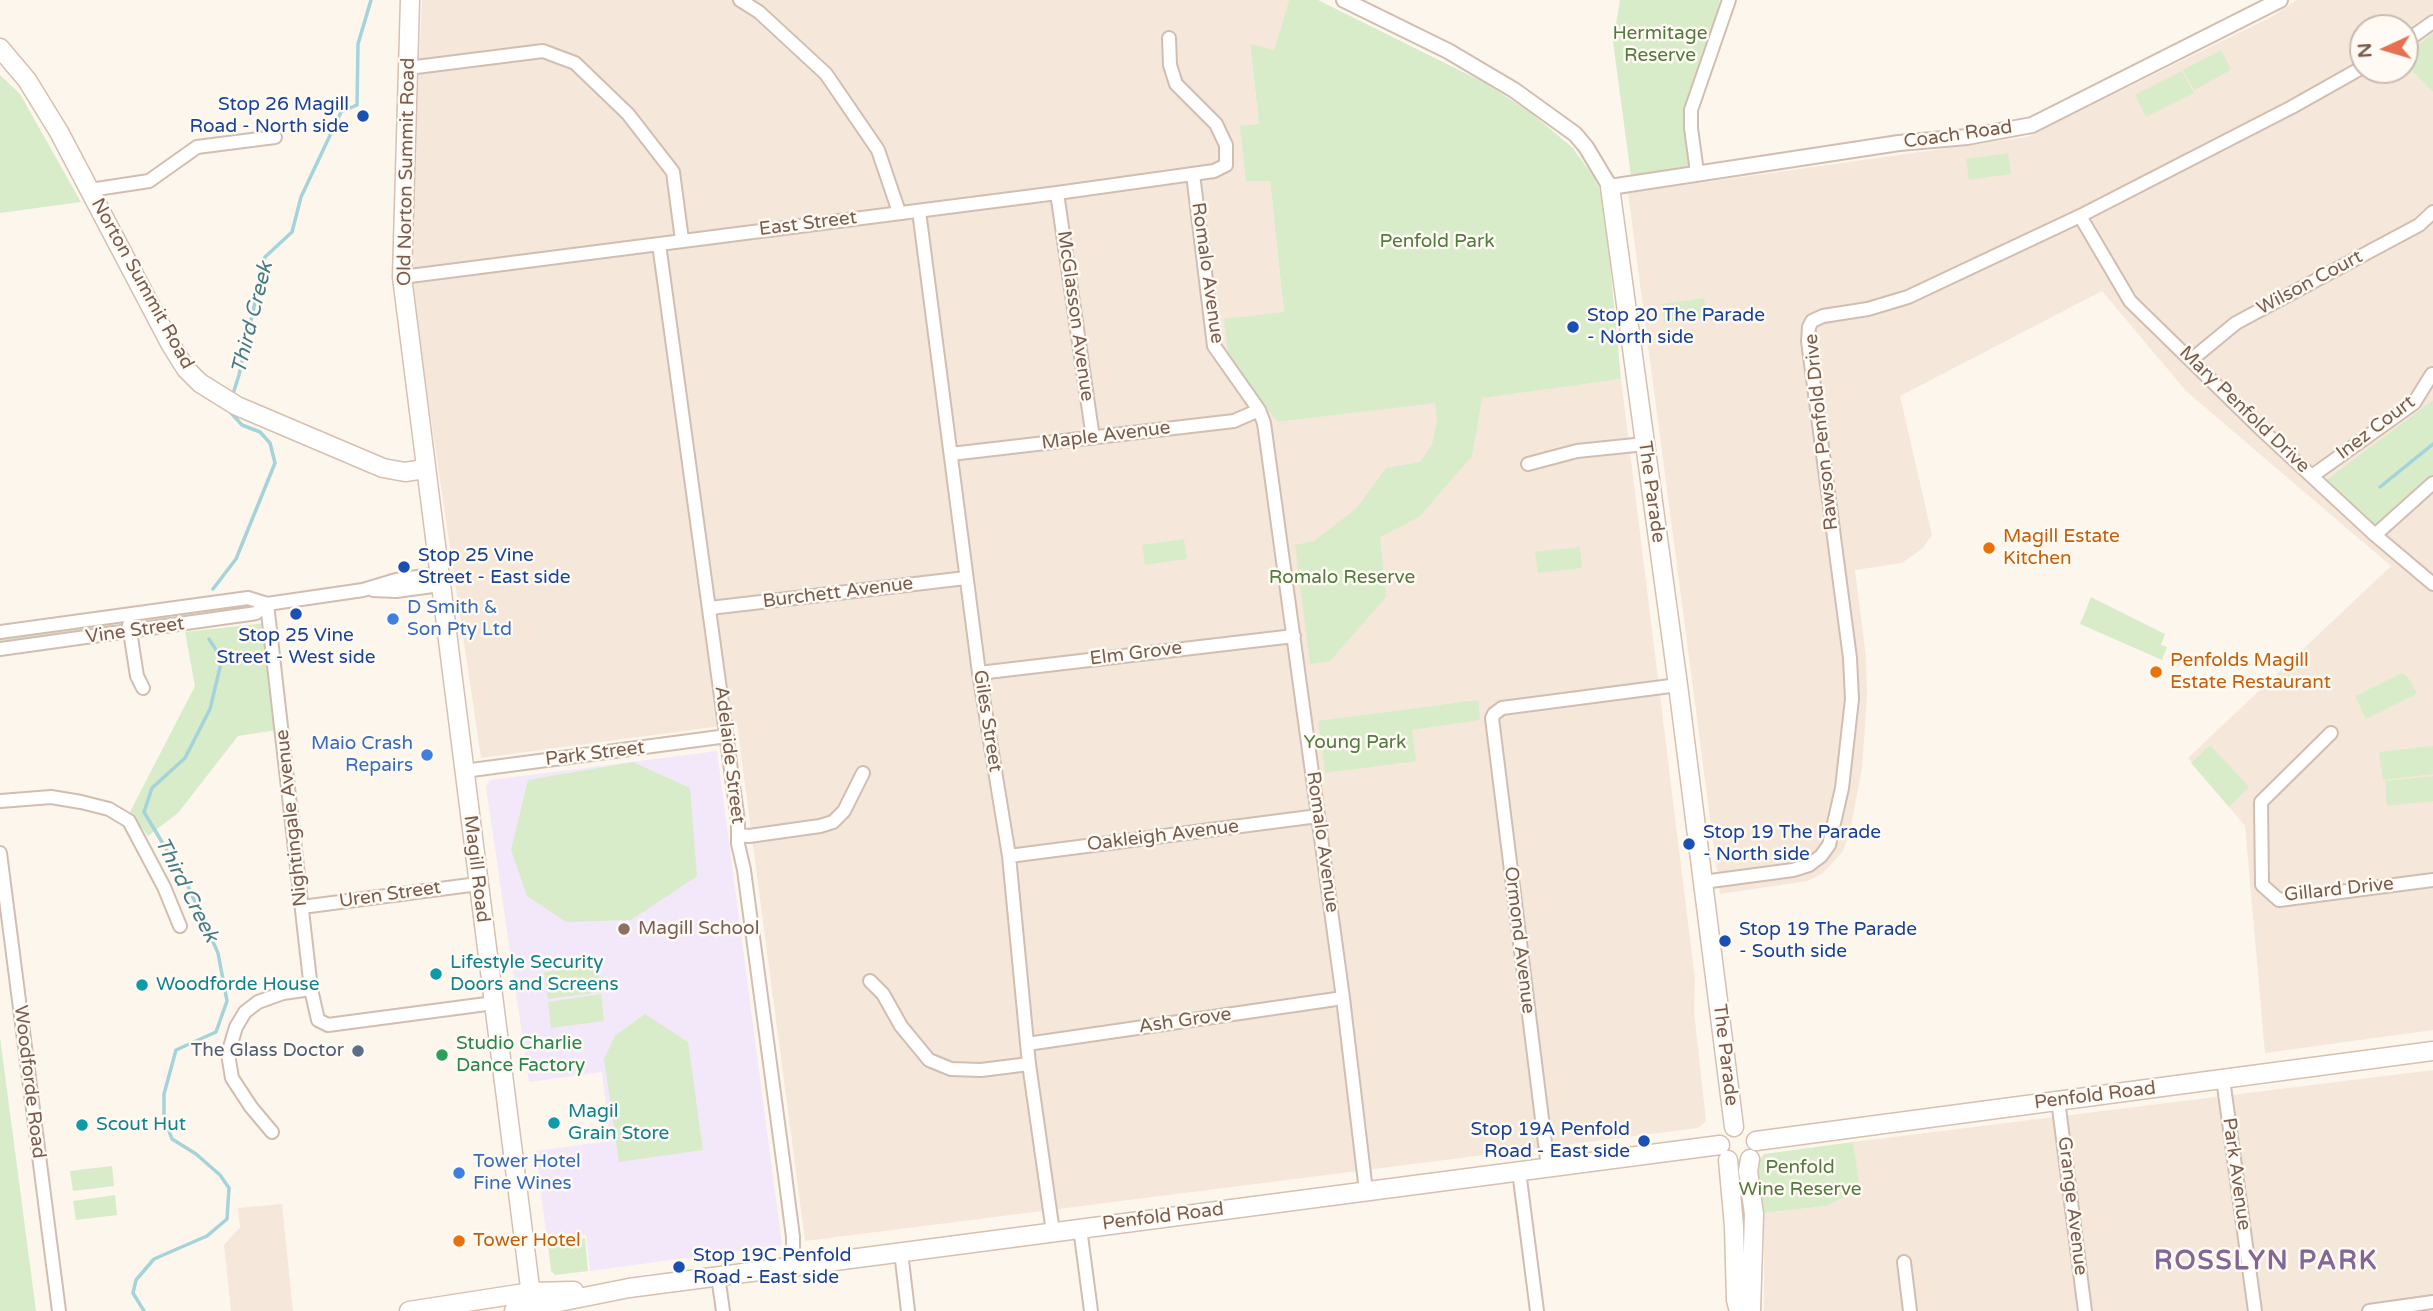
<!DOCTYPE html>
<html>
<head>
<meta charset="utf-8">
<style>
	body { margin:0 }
	#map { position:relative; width:2433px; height:1311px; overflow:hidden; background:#fdf6ec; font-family:"Varela Round",sans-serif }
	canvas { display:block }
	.north { position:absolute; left:2349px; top:14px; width:70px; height:70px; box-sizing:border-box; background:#fffaf3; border:2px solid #cabbb1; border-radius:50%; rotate:266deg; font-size:19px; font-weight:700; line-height:28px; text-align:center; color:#7a5c4d }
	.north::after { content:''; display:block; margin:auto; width:24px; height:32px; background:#e76f51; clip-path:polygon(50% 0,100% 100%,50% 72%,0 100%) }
</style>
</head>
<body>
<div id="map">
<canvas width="2433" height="1311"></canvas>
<div class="north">N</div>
</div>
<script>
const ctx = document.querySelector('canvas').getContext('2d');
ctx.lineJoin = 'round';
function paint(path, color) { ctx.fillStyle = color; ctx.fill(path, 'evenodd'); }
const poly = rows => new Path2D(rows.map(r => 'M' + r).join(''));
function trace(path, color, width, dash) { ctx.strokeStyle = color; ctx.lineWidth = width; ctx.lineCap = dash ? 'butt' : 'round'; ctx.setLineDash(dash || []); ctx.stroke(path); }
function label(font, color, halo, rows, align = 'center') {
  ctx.font = font + ' "Varela Round",sans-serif'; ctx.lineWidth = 5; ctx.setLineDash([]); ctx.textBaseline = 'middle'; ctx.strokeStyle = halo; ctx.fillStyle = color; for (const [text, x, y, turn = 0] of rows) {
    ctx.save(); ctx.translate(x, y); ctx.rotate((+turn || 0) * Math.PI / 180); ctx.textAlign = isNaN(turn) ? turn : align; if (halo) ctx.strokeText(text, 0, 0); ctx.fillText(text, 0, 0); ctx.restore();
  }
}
paint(poly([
	[422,0,1289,0,1274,50,1250,45,1259,125,1240,127,1270,180,1284,312,1278,422,1621,379,1695,979,1694,1011,1706,1121,1698,1128,805,1241,737,724,481,758,409,270],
	[2296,0,2433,0,2433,33,2405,55,2405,28,2363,28,2363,70,2405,70,2405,64,2433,92,2433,400,2326,480,2375,526,2433,475,2433,1030,2265,1053,2245,826,2188,758,2391,566,2186,391,2102,291,1900,396,1932,535,1923,548,1902,563,1855,570,1866,657,1867,696,1862,768,1850,831,1843,851,1823,873,1808,881,1720,894,1628,193,2027,137,2275,15],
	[2433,1070,2433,1311,1764,1311,1764,1213,1826,1206,1859,1190,1853,1142],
	[282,1204,293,1311,231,1311,224,1245,240,1227,238,1208]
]), '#f5e8da');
paint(poly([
	[717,751,782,1245,590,1271,586,1235,547,1241,536,1151,610,1141,602,1072,529,1082,486,787,490,780]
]), '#f3e8fa');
paint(poly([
	[1289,0,1318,0,1485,83,1531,113,1572,147,1595,179,1604,200,1621,379,1482,398,1472,456,1419,517,1380,537,1386,597,1330,661,1310,664,1295,545,1314,541,1356,509,1386,468,1420,462,1432,445,1437,420,1435,403,1278,422,1229,361,1224,319,1284,312,1270,181,1246,181,1240,126,1259,124,1250,44,1274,50],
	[1620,0,1720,0,1707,50,1685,112,1691,166,1631,176,1613,42],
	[2433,33,2433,92,2405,64,2405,55],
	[2221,50,2231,70,2194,90,2183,70],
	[2182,71,2194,93,2146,117,2135,95],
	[0,75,20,94,81,202,0,213],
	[2008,153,2011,174,1969,180,1966,159],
	[1704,298,1707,317,1664,323,1662,304],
	[2433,400,2433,475,2375,526,2326,480],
	[1184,539,1187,559,1145,565,1142,545],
	[1580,547,1582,568,1538,573,1535,552],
	[2091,597,2165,634,2161,645,2167,647,2162,660,2080,624],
	[113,622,113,628,0,642,0,637],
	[265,623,277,730,238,736,178,813,148,836,130,812,195,686,185,632],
	[2402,673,2409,679,2417,694,2366,719,2355,696],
	[1478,700,1480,720,1412,730,1416,761,1325,773,1318,721],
	[2210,745,2249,787,2229,807,2191,763],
	[2433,746,2433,774,2383,780,2379,752],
	[633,762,690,788,697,876,631,920,566,922,527,896,511,850,528,780],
	[2433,776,2433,801,2387,806,2385,781],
	[598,965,601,992,548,999,544,972],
	[601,994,604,1021,551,1028,548,1002],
	[645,1014,688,1042,703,1150,619,1162,604,1059,615,1036],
	[0,1037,36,1311,0,1311],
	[1853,1142,1860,1190,1826,1206,1764,1213,1757,1163,1764,1154],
	[112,1166,114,1186,73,1191,70,1171],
	[115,1195,117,1215,76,1220,73,1201],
	[585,1238,588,1271,555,1275,551,1271,548,1244]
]), '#d8ecc9');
trace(poly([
	[232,397,239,375,265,257,292,232,301,197,341,112,357,105,358,44,371,0],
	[2380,487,2433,444],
	[213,589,236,559,275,463,270,443,260,432,242,425,231,413,231,408],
	[144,1311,133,1293,136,1280,154,1259,207,1236,227,1219,229,1188,220,1175,196,1154,172,1139,164,1118,164,1094,176,1050,216,1032,227,1001,218,953,187,884,144,812,152,788,185,758,210,709,222,659,209,639]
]), '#a5d3da', 3.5);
const minor = poly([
	[740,0,759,12,826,74,878,150,899,212],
	[2405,42,2433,22],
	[408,68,543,51,575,63,628,114,673,172,682,240],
	[1697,172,1691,128,1691,110,1729,0],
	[1193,174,1214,346,1259,410,1264,423,1343,998,1366,1191],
	[90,190,149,181,197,147,275,137],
	[1057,193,1093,438],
	[919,211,979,673,1009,856,1029,1064,1053,1232],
	[2080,216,2130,301,2262,430,2375,535,2433,584],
	[659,244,738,821,738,844,744,870,785,1175,793,1237,793,1266],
	[402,277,1057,193,1214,171,1226,165,1226,145,1216,124,1176,84,1170,65,1169,38],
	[2191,360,2236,323,2419,225,2433,212],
	[951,454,1234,421,1259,410],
	[1528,464,1577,451,1645,444],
	[2312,476,2414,403,2432,374],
	[2375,535,2433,483],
	[373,590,396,591,440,585],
	[267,604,311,989,318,1020,328,1025,494,1003],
	[710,608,966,578],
	[129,625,137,676,143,688],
	[0,632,248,598,267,604],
	[0,649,250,614,256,613,267,604,363,590,396,580,439,574],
	[979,673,1294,636],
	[2331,733,2261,802,2262,885,2279,900,2433,880],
	[464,771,727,736],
	[0,801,51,797,81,802,109,809,129,821,164,887,180,926],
	[739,835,749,836,820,826,833,822,844,811,863,773],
	[0,853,59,1311],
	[1009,856,1318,816],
	[1703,882,1793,870,1809,865,1821,856,1829,845,1842,788,1852,699,1850,658,1808,341,1809,327,1812,321,1823,316,1868,309,1908,297,2080,216,2292,107,2363,67],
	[302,907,478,884],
	[870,981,883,994,901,1026,929,1060,951,1069,981,1070,1029,1064],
	[1027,1044,1343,998],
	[2223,1079,2255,1311],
	[2058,1100,2085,1311],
	[272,1132,251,1107,232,1078,228,1054,236,1027,245,1012,258,1002,283,993,311,989],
	[1548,1167,1492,718,1494,714,1502,708,1678,685],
	[1519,1171,1537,1311],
	[1080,1228,1091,1311],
	[901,1252,908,1311],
	[1904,1262,1910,1311],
	[718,1276,723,1311],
	[2369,1311,2433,1302]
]);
const tertiary = poly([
	[1344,0,1448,51,1514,90,1575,134,1586,147,1610,187,1899,143,1967,137,2032,125,2280,0]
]);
const secondary = poly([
	[410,0,402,277,533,1311],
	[0,48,27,80,59,132,171,345,186,369,200,383,237,406,383,468,405,472,425,469],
	[1610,187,1678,685,1734,1127],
	[1756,1141,2433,1051],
	[1750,1159,1748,1171,1754,1214,1751,1311],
	[1728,1160,1734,1226,1736,1300,1739,1311],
	[409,1311,531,1292,574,1291],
	[514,1311,629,1288,1720,1145]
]);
trace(minor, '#d1beb0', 16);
trace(tertiary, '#d1beb0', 18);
trace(secondary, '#d6c0b0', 21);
trace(minor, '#fff', 12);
trace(tertiary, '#fff', 14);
trace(secondary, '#fff', 18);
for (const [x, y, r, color] of [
	[363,116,7,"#1a4fb4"],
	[1573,327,7,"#1a4fb4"],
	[1989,548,7,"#e8710a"],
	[404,567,7,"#1a4fb4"],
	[296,614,7,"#1a4fb4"],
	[393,619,7,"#3f7fe0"],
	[2156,672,7,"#e8710a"],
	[427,755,7,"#3f7fe0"],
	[1689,844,7,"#1a4fb4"],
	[624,929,7,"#8d6e63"],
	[1725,941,7,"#1a4fb4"],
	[436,974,7,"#0f9aa8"],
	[142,985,7,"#0f9aa8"],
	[358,1051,7,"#5c6f8a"],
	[442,1055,7,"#2e9e5b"],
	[554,1123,7,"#0f9aa8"],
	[82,1125,7,"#0f9aa8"],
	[1644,1141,7,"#1a4fb4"],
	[459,1173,7,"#3f7fe0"],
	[459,1241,7,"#e8710a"],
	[679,1267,7,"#1a4fb4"]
]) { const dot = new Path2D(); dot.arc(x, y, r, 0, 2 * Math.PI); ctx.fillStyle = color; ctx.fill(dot); trace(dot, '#fffaf3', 2.5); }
label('19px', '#537a41', '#fffaf3', [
	["Hermitage",1660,34],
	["Reserve",1660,56],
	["Penfold Park",1437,242],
	["Romalo Reserve",1342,578],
	["Young Park",1355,743],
	["Penfold",1800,1168],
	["Wine Reserve",1800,1190]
]);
label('19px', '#164399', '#fffaf3', [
	["Stop 26 Magill",349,105,"right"],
	["Road - North side",349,127,"right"],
	["Stop 20 The Parade",1587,316],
	["- North side",1587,338],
	["Stop 25 Vine",418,556],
	["Street - East side",418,578],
	["Stop 25 Vine",296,636,"center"],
	["Street - West side",296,658,"center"],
	["Stop 19 The Parade",1703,833],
	["- North side",1703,855],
	["Stop 19 The Parade",1739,930],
	["- South side",1739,952],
	["Stop 19A Penfold",1630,1130,"right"],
	["Road - East side",1630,1152,"right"],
	["Stop 19C Penfold",693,1256],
	["Road - East side",693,1278]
], 'left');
label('19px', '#7a5c4d', '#fffaf3', [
	["Coach Road",1958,135,-8],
	["Old Norton Summit Road",407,172,-89],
	["East Street",808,224,-7],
	["Romalo Avenue",1207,273,82],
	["Wilson Court",2310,283,-28],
	["Norton Summit Road",142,284,61],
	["McGlasson Avenue",1075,316,82],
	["Mary Penfold Drive",2244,410,44],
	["Inez Court",2376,428,-37],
	["Rawson Penfold Drive",1822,432,-96],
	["Maple Avenue",1106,436,-7],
	["The Parade",1651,492,82],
	["Burchett Avenue",838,593,-7],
	["Vine Street",135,631,-8],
	["Elm Grove",1136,654,-7],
	["Giles Street",987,721,81],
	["Park Street",595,754,-7],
	["Adelaide Street",729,755,83],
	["Nightingale Avenue",292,818,-96],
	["Oakleigh Avenue",1163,836,-7],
	["Romalo Avenue",1322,842,82],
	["Magill Road",476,869,83],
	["Gillard Drive",2339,890,-6],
	["Uren Street",390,895,-8],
	["Ormond Avenue",1519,940,83],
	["Ash Grove",1185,1021,-8],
	["The Parade",1725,1055,83],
	["Woodforde Road",29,1082,83],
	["Penfold Road",2095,1096,-7],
	["Park Avenue",2236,1174,82],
	["Grange Avenue",2072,1206,83],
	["Penfold Road",1163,1217,-7]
]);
label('19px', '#c56008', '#fffaf3', [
	["Magill Estate",2003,537],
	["Kitchen",2003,559],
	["Penfolds Magill",2170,661],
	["Estate Restaurant",2170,683],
	["Tower Hotel",473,1241]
], 'left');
label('19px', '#366cbe', '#fffaf3', [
	["D Smith &",407,608],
	["Son Pty Ltd",407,630],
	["Maio Crash",413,744,"right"],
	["Repairs",413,766,"right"],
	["Tower Hotel",473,1162],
	["Fine Wines",473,1184]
], 'left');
label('19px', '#785e54', '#fffaf3', [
	["Magill School",638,929]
], 'left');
label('19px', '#0d838f', '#fffaf3', [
	["Lifestyle Security",450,963],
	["Doors and Screens",450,985],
	["Woodforde House",156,985],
	["Magil",568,1112],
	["Grain Store",568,1134],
	["Scout Hut",96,1125]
], 'left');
label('19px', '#27864d', '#fffaf3', [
	["Studio Charlie",456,1044],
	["Dance Factory",456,1066]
], 'left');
label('19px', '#4e5e75', '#fffaf3', [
	["The Glass Doctor",344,1051]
], 'right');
label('italic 21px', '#437c86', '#fffaf3', [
	["Third Creek",253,318,-76],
	["Third Creek",186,890,63]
]);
ctx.letterSpacing = '2px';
label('bold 26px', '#846695', '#fffaf3', [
	["ROSSLYN PARK",2266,1262]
]);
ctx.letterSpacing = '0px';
</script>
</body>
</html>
